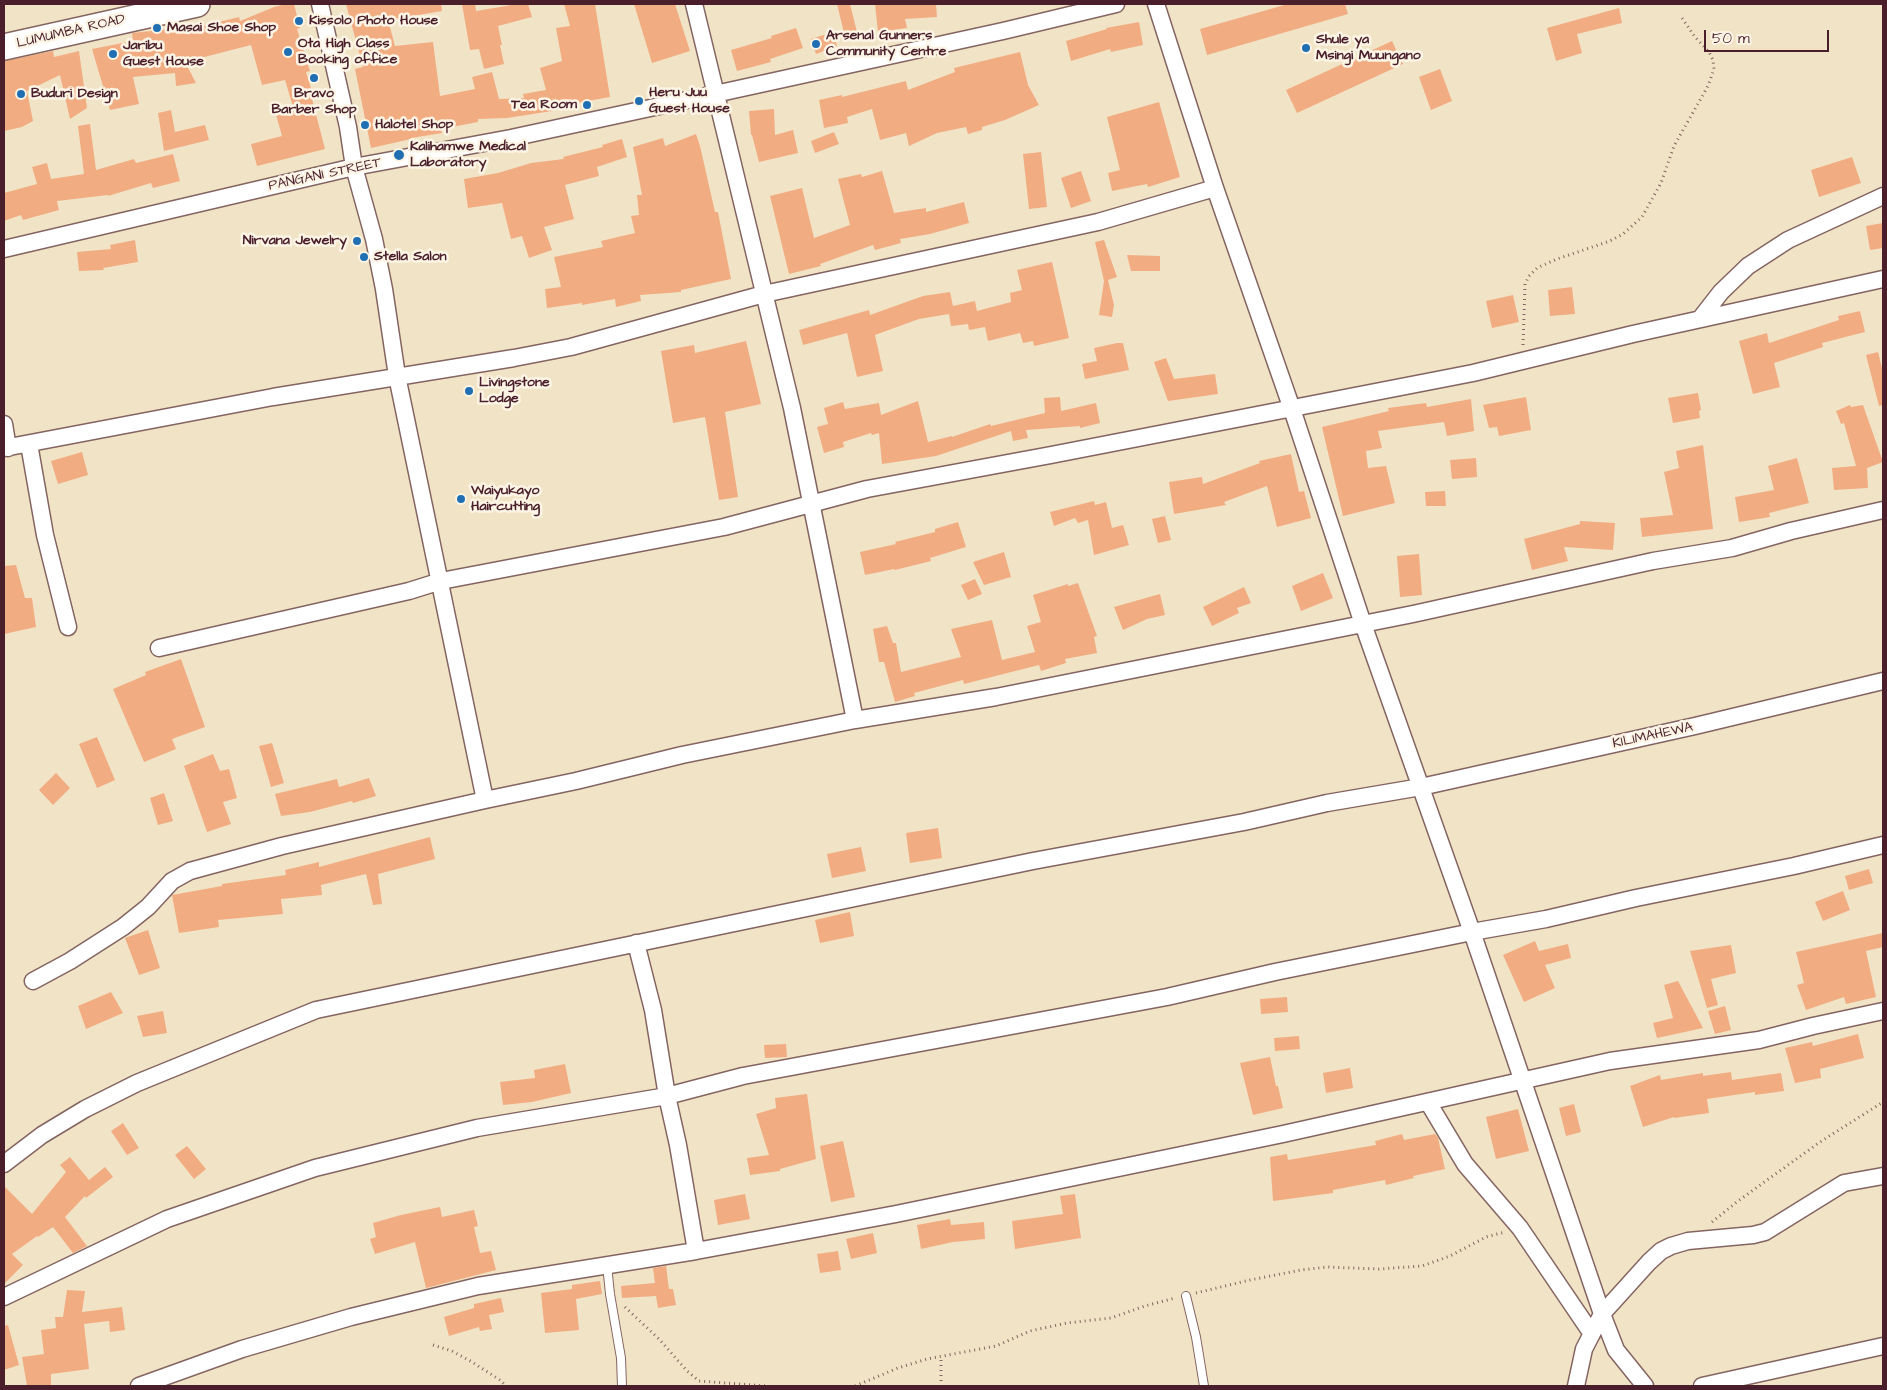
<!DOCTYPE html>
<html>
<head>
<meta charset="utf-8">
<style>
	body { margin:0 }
	#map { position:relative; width:1887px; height:1390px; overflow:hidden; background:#f1e4c6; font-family:"Architects Daughter",sans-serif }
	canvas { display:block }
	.frame { position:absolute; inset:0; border:5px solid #4a1f2b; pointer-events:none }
	.scale { position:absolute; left:1704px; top:30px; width:125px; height:22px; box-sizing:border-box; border:2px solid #4a1f2b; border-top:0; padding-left:6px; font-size:15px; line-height:18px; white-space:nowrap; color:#4a1f2b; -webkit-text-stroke:4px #fcf5e5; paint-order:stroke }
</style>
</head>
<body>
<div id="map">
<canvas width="1887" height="1390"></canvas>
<div class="frame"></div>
<div class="scale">50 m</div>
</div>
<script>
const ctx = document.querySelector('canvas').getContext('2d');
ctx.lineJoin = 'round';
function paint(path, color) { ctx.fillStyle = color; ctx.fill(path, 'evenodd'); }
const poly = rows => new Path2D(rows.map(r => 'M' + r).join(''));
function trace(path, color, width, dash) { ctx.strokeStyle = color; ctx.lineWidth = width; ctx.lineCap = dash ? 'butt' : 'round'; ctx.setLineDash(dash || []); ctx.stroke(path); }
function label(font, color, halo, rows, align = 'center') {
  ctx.font = font + ' "Architects Daughter",sans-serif'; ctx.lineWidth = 5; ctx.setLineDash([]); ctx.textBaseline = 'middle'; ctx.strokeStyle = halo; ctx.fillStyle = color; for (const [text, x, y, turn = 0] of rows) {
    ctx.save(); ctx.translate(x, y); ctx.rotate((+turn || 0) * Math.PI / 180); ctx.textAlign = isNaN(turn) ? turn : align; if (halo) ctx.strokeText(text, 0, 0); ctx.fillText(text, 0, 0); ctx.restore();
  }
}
paint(poly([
	[286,4,294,4,300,28,297,29,310,71,306,72,314,98,312,99,325,149,257,166,251,144,282,136,276,115,294,110,285,80,262,85,251,45,185,62,196,83,176,86,175,73,133,77,139,104,110,110,92,49,133,41,132,33,180,28,197,23,199,27,239,17,240,21,274,7],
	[346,4,441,4,442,11,388,20,395,46,433,42,440,96,475,89,472,77,492,72,499,99,524,98,523,94,546,90,540,68,562,61,556,28,570,26,564,4,595,4,610,97,566,105,566,106,552,111,507,118,478,119,478,122,441,129,442,133,411,138,411,139,371,148,355,69,363,67],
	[462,4,475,4,476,11,518,4,528,4,532,17,498,26,502,45,500,45,504,64,484,69,479,49,470,50],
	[634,4,675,4,690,51,652,63],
	[837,4,850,4,858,36,845,37],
	[875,4,936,4,937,17,905,19,907,28,878,32],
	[1288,4,1345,4,1348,14,1207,55,1200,29],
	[1619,8,1622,23,1577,34,1582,53,1556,61,1547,28],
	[1139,22,1143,45,1111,52,1110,49,1071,61,1066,41,1107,29,1106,28],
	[796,28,803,48,770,59,771,62,737,71,731,50,772,38,771,36],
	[833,32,837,46,816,54,811,39],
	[1392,41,1403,64,1297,113,1286,90],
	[53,51,54,57,79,51,87,108,70,119,60,75,27,91,33,121,22,127,4,131,4,61],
	[1020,52,1028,85,1039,105,1005,120,982,127,982,130,968,134,966,127,937,133,909,146,906,133,880,140,872,109,847,117,848,123,824,128,819,100,842,95,842,97,906,81,908,90,955,72,954,68],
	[1440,69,1452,101,1431,110,1419,77],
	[1159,102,1180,177,1148,187,1147,184,1112,191,1108,173,1120,170,1107,117],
	[774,109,775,135,793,130,798,153,759,162,752,135,751,135,749,111],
	[171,110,175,132,205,125,209,140,164,151,158,113],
	[90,124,96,170,134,159,136,163,173,154,180,181,153,188,151,183,108,196,108,195,57,201,59,210,23,220,21,215,4,221,4,193,37,184,32,167,47,163,51,179,84,174,78,126],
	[834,132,839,144,815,153,811,141],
	[696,134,700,146,715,212,718,212,731,279,681,290,681,292,640,295,641,301,616,307,615,299,582,305,582,303,547,308,545,289,561,287,554,257,603,247,601,241,635,233,631,216,639,215,637,195,642,195,633,147,663,138,665,146],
	[622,139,627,157,597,167,599,176,565,185,574,219,544,227,552,250,529,258,522,236,511,239,502,203,468,208,464,179,498,173,531,163,564,159,563,157,603,147,602,145],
	[1041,152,1047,207,1029,209,1023,154],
	[1852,157,1861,183,1819,197,1811,170],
	[882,171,894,213,926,208,926,212,964,202,969,223,930,234,900,239,901,243,875,250,873,245,820,264,821,266,789,274,770,196,802,188,814,238,850,225,838,179,861,174,862,177],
	[1081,171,1091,201,1071,208,1061,178],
	[1883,223,1883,248,1870,250,1866,226],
	[135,240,138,262,103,268,104,270,79,271,77,252,111,249,110,245],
	[1104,240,1117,277,1108,280,1114,305,1112,317,1099,315,1104,281,1095,242],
	[1127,255,1160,256,1160,271,1131,271],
	[1052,262,1069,338,1034,346,1033,341,1023,343,1020,333,988,341,985,327,969,330,968,324,951,326,949,314,919,319,875,335,883,371,857,377,847,333,803,345,799,330,869,310,870,315,923,296,950,292,953,306,975,301,977,311,1011,302,1010,293,1022,290,1017,270],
	[1572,287,1575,314,1550,316,1548,290],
	[1513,295,1519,322,1492,328,1486,301],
	[1860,311,1865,332,1822,343,1823,347,1774,363,1780,387,1753,394,1739,341,1767,333,1769,343,1839,320,1838,316],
	[746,341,761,404,725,412,738,497,719,500,705,417,673,423,661,351,694,345,695,353],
	[1117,343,1123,343,1129,370,1085,379,1082,364,1097,361,1094,348],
	[1878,352,1883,372,1883,405,1879,406,1866,355],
	[1166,358,1174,379,1215,374,1218,394,1168,401,1154,362],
	[1698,393,1701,410,1699,411,1700,418,1673,423,1668,398],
	[1060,397,1061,411,1096,403,1100,423,1080,428,1080,426,1026,430,1028,438,1013,441,1011,431,936,456,882,464,879,433,872,435,871,433,843,442,844,447,824,453,817,427,828,424,824,408,843,402,845,409,879,403,881,415,918,401,928,442,952,436,952,437,990,424,991,426,1045,413,1044,398],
	[1526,397,1531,430,1499,436,1497,427,1489,428,1483,405],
	[1471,399,1474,431,1447,436,1444,422,1378,431,1382,448,1366,451,1368,468,1386,466,1395,503,1343,516,1322,427,1389,411,1388,408,1426,403,1427,407],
	[1850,405,1851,407,1863,405,1883,462,1867,468,1868,488,1834,490,1832,468,1856,466,1844,423,1841,424,1836,411],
	[1703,445,1713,529,1642,537,1640,518,1673,515,1664,472,1679,468,1676,451],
	[82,452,88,475,58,484,51,461],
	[1291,454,1299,492,1304,491,1311,518,1277,527,1267,486,1224,502,1226,505,1174,514,1169,482,1202,477,1203,484,1260,463,1259,461],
	[1476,458,1477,477,1452,479,1450,460],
	[1797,458,1809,503,1769,513,1770,517,1739,522,1735,497,1774,490,1768,466],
	[1445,491,1446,506,1426,506,1425,492],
	[1094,501,1095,505,1106,502,1112,528,1123,525,1129,545,1094,555,1088,520,1078,523,1075,518,1054,526,1050,512],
	[1165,516,1171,540,1158,543,1152,519],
	[1580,521,1615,523,1613,550,1564,547,1568,561,1532,570,1524,539,1580,524],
	[958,522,966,547,930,558,931,561,895,570,894,569,865,575,860,552,896,544,895,542,935,532,935,529],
	[1004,552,1011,577,984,585,973,562],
	[1419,554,1422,595,1400,597,1397,556],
	[16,565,25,598,32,598,36,627,4,634,4,566],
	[1323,573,1333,598,1301,611,1292,586],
	[975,579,982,594,968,600,961,585],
	[1078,583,1097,636,1094,637,1097,653,1065,659,1066,663,1041,671,1039,665,964,684,963,680,914,693,915,696,895,702,884,662,879,662,873,629,887,626,893,643,896,643,901,672,961,657,951,629,992,620,1002,660,1035,652,1027,626,1041,622,1033,595,1068,584,1068,586],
	[1244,587,1251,603,1237,608,1239,613,1212,626,1203,607],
	[1160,594,1165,615,1147,619,1123,630,1114,607],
	[181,659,205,727,172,739,176,749,144,762,113,689,146,675,145,672],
	[97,737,115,780,97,788,79,744],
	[272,743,284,783,271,787,259,746],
	[213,754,220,771,229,769,237,798,223,802,231,824,207,832,184,766],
	[56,773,70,788,53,805,39,790],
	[369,778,376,796,353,803,352,801,310,812,281,816,275,794,337,779,339,787],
	[164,793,173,821,158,825,150,798],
	[938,828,942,858,910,863,906,833],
	[430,837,435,859,378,874,382,904,373,905,366,874,321,885,322,895,281,899,283,914,218,920,219,927,179,933,172,895,222,886,222,884,286,875,285,870,319,862,319,867],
	[861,847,866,871,832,878,827,854],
	[1869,869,1873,883,1849,890,1845,876],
	[1843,891,1850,910,1823,921,1815,902],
	[850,912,854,936,820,943,815,920],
	[148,930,160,968,139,975,125,938],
	[1883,933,1883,947,1866,951,1876,997,1846,1004,1844,997,1806,1010,1797,985,1804,983,1796,952],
	[1535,941,1539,951,1568,944,1571,958,1545,965,1555,988,1524,1002,1503,955],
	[1731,945,1736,973,1711,979,1718,1005,1707,1008,1690,951],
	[1678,981,1703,1028,1657,1038,1653,1023,1673,1018,1664,985],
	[111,992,123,1013,86,1029,78,1006],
	[1287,997,1288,1012,1261,1014,1260,999],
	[1725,1006,1731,1030,1715,1034,1708,1011],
	[163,1011,167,1033,143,1037,137,1016],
	[1858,1034,1864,1058,1820,1069,1821,1078,1795,1083,1785,1048,1812,1042,1813,1046],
	[1299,1036,1300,1049,1275,1051,1274,1038],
	[786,1044,787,1057,765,1058,764,1045],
	[1270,1057,1276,1086,1278,1086,1283,1108,1253,1115,1240,1063],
	[565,1064,571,1093,532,1102,503,1105,500,1082,535,1078,534,1070],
	[1350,1068,1353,1088,1326,1093,1323,1073],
	[1731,1072,1732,1080,1781,1073,1784,1091,1755,1095,1755,1092,1707,1099,1709,1113,1674,1118,1674,1117,1643,1127,1630,1086,1660,1075,1661,1080,1703,1073,1703,1076],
	[807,1094,816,1159,780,1169,780,1171,750,1175,747,1158,769,1155,756,1114,776,1108,775,1098],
	[1574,1104,1581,1132,1566,1136,1559,1108],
	[1518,1109,1529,1151,1496,1159,1486,1117],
	[123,1123,139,1148,127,1155,111,1131],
	[1402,1134,1404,1140,1435,1134,1438,1138,1445,1169,1413,1176,1414,1178,1386,1185,1385,1180,1333,1190,1333,1193,1273,1201,1270,1157,1287,1154,1288,1160,1376,1145,1375,1141],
	[843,1141,855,1197,831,1202,820,1146],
	[187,1146,206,1169,194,1179,175,1155],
	[70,1157,89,1180,105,1167,113,1177,86,1198,85,1196,65,1217,87,1246,73,1253,53,1227,38,1237,37,1236,12,1254,23,1265,4,1284,4,1186,32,1214,66,1172,60,1165],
	[745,1194,750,1219,718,1225,714,1200],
	[1075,1194,1081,1238,1015,1249,1012,1221,1063,1214,1060,1196],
	[440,1207,442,1217,474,1210,478,1226,474,1227,480,1253,491,1251,496,1270,426,1288,415,1242,375,1254,370,1239,376,1237,373,1223,401,1215],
	[950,1219,951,1225,984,1222,985,1239,953,1242,921,1249,917,1225],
	[873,1233,877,1253,851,1259,846,1239],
	[838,1251,841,1270,820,1273,817,1254],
	[666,1266,669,1289,673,1289,676,1305,658,1308,656,1296,622,1298,621,1286,655,1283,653,1268],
	[600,1281,602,1294,576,1299,579,1330,545,1333,541,1293,572,1289,572,1285],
	[67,1290,85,1291,82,1312,122,1307,125,1330,110,1332,109,1321,84,1324,89,1369,51,1374,51,1386,27,1386,22,1357,44,1354,41,1330,56,1328,55,1317,63,1317],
	[501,1298,504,1312,489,1315,492,1329,480,1331,479,1327,449,1336,444,1317,474,1308,474,1304],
	[8,1325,19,1365,4,1370,4,1326]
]), '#f2ac82');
const lane = poly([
	[607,1265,610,1294,621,1358,622,1386],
	[1186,1296,1196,1337,1204,1386]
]);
const street = poly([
	[320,4,348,127,354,167,374,239,384,289,397,376,485,800],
	[694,4,792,408,855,720],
	[1156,4,1215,188,1292,409,1363,624,1472,932,1602,1314,1616,1350,1645,1386],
	[4,249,354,167,511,138,715,94,1003,31,1116,4],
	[1700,319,1721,292,1748,266,1788,240,1883,196],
	[4,424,8,448],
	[29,444,45,535,68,627],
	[4,448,273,397,514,358,571,347,764,294,1098,222,1215,188],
	[159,648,409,591,441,581,724,527,867,489,1051,455,1473,373,1633,334,1883,279],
	[636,943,653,1010,667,1096,678,1145,696,1251],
	[33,981,70,961,123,927,148,907,172,881,190,871,282,846,485,800,576,781,682,755,855,720,996,697,1413,614,1653,561,1732,548,1791,531,1883,510],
	[1428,1102,1465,1164,1520,1228,1592,1334],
	[4,1164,42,1135,85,1109,137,1083,316,1010,1033,861,1244,822,1327,803,1421,787,1695,726,1883,681],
	[4,1297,167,1219,315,1168,477,1128,667,1096,743,1076,1167,997,1275,972,1472,932,1546,919,1636,898,1794,866,1883,845],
	[139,1386,242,1349,351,1317,478,1286,696,1251,896,1214,1283,1134,1610,1061,1759,1040,1813,1026,1883,1011],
	[1576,1386,1584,1349,1602,1314,1649,1262,1661,1251,1671,1246,1688,1241,1753,1235,1765,1232,1844,1183,1883,1176],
	[1702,1386,1883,1346]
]);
const primary = poly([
	[4,47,197,4]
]);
trace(lane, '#846461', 10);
trace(street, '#846461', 19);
trace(primary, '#846461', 28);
trace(poly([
	[1523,345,1525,284,1529,276,1537,268,1557,259,1610,241,1623,234,1642,217,1661,183,1674,146,1708,86,1714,69,1713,60,1709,52,1695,37,1682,18],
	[1712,1222,1738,1201,1820,1142,1883,1102],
	[1196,1293,1250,1280,1301,1270,1327,1267,1379,1269,1422,1266,1450,1256,1486,1237,1505,1232],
	[625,1307,660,1340,687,1371,699,1381,766,1386],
	[433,1345,452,1351,472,1362,500,1380,506,1386],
	[855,1386,898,1368,927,1359,996,1346,1030,1331,1067,1323,1111,1318,1145,1306,1175,1298],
	[941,1386,941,1356]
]), '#846461', 3, [1, 4]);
trace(lane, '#fff', 8);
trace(street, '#fff', 16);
trace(primary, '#fff', 25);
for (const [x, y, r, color] of [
	[299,21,5,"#1f6fb2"],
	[157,28,5,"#1f6fb2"],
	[816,44,5,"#1f6fb2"],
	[1306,48,5,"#1f6fb2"],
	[288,52,5,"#1f6fb2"],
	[113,54,5,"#1f6fb2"],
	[314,78,5,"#1f6fb2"],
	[21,94,5,"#1f6fb2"],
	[639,101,5,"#1f6fb2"],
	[587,105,5,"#1f6fb2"],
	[365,125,5,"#1f6fb2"],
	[399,155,6,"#1f6fb2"],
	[357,241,5,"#1f6fb2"],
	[364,257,5,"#1f6fb2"],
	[469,391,5,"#1f6fb2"],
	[461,499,5,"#1f6fb2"]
]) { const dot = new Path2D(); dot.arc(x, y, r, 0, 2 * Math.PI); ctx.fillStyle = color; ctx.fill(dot); trace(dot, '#fcf5e5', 2); }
label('bold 14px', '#4a1f2b', '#fcf5e5', [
	["Kissolo Photo House",309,21],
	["Masai Shoe Shop",167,28],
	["Arsenal Gunners",826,36],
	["Community Centre",826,52],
	["Shule ya",1316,40],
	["Msingi Muungano",1316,56],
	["Ota High Class",298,44],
	["Booking office",298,60],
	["Jaribu",123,46],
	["Guest House",123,62],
	["Heru Juu",649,93],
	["Guest House",649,109],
	["Buduri Design",31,94],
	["Bravo",314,94,"center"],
	["Barber Shop",314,110,"center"],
	["Tea Room",577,105,"right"],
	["Halotel Shop",375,125],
	["Kalihamwe Medical",410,147],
	["Laboratory",410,163],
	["Nirvana Jewelry",347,241,"right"],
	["Stella Salon",374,257],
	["Livingstone",479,383],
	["Lodge",479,399],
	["Waiyukayo",471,491],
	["Haircutting",471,507]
], 'left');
label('14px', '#4a1f2b', '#fcf5e5', [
	["LUMUMBA ROAD",71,32,-13],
	["PANGANI STREET",325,175,-12],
	["KILIMAHEWA",1653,736,-12]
]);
</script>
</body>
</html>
